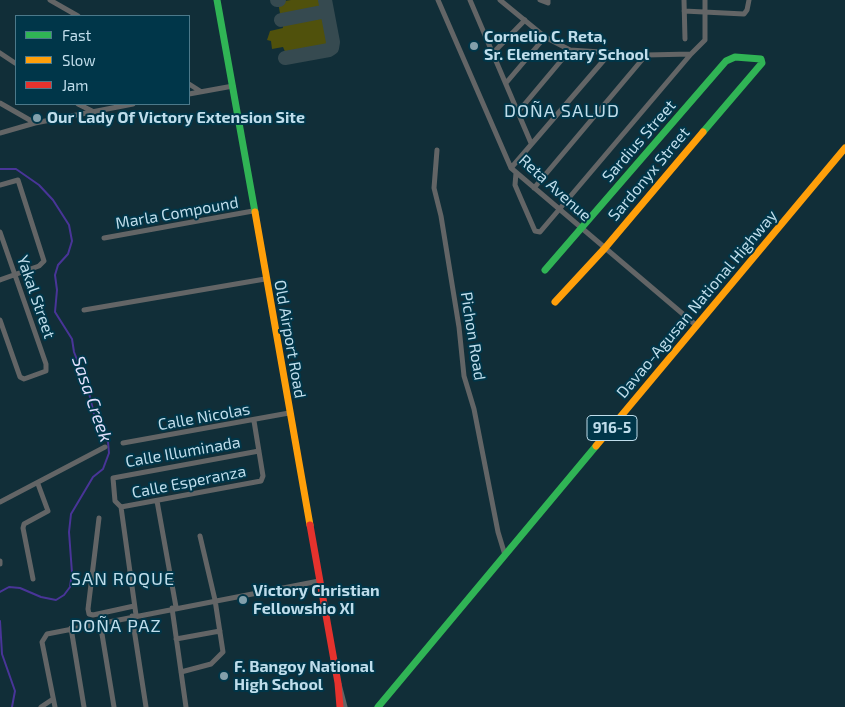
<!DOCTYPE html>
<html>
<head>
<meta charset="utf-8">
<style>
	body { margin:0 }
	#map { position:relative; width:845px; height:707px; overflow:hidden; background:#112e38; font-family:"Exo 2",sans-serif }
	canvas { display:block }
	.legend { position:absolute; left:15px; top:15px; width:175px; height:90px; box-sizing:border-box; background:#003649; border:1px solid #4c798a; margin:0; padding:6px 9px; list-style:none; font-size:15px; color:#bfddeb }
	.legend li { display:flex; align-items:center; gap:10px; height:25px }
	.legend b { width:25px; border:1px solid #4c798a }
</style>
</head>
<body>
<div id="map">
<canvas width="845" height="707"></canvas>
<ul class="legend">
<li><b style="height:6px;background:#30b455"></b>Fast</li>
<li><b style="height:6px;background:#ff9f0a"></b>Slow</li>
<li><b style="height:6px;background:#e5322d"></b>Jam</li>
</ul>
</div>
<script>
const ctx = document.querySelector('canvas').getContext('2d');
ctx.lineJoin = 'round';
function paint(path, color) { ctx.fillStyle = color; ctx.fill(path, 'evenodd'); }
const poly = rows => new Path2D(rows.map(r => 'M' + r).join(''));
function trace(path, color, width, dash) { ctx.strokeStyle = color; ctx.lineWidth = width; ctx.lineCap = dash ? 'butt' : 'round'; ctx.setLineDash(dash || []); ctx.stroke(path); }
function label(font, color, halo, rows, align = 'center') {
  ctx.font = font + ' "Exo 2",sans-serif'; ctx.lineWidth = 4; ctx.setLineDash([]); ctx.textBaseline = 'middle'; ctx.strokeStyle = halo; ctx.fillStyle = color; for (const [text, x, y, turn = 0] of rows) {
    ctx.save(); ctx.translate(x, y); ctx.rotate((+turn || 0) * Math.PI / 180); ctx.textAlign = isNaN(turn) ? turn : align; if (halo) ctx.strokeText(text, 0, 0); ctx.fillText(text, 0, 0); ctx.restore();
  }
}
paint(poly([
	[291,0,320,0,322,11,304,14,303,13,281,19,278,2],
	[323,14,329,45,326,49,287,56,283,47,272,49,271,41,267,40,270,31,283,28,282,22,304,20,304,17]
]), '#50510c');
trace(poly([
	[0,169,16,169,39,185,53,200,69,225,72,241,68,254,58,265,55,275,57,290,55,312,72,339,74,352,87,385,95,418,108,442,109,453,103,469,93,477,71,514,69,532,72,573,70,587,64,595,56,600,41,597,20,588,9,587,0,592],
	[0,621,2,654,15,691,12,707]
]), '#493598', 2);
trace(poly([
	[277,0,279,0],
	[281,20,327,11],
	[285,58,329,50,332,48,333,42,325,0]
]), '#364a50', 14);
trace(poly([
	[50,0,78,16],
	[438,0,511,168,697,326],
	[470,0,531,143],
	[500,0,545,37,570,50,646,55,691,54],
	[540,0,548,3,548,0],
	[684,0,685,39],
	[684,11,744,14,747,10,749,0],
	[0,53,15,63],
	[492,54,525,20],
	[506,83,545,37],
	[189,84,200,91],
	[189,94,233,86],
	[0,103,35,123],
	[78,104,92,111],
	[518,112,570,50],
	[0,133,35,123,133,104],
	[437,150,434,188,441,216,459,327,464,376,474,409,498,532,505,555],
	[511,168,610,53],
	[516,173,515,185,521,199,535,231,540,232,691,54,705,40,705,0],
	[0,185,18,180,44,261,39,266,0,280],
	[534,188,646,55],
	[0,232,46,364,46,371,24,379,20,377,0,320],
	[104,238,253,211],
	[84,310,265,279],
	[123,443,289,413],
	[157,501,176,607],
	[0,502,105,447],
	[121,507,261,481,263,476,254,421],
	[99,518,88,609,89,614,93,615,134,606],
	[0,561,0,564],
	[33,579,23,528,24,524,48,511,38,484],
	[172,608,186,707],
	[136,615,121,507,115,501,113,478,259,451],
	[132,616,146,707],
	[100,622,114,707],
	[71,628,84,707],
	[176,639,220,631],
	[181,672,211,664,223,652,215,600,200,536],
	[339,684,345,707],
	[41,707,53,699],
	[55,707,42,642,47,634,319,581]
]), '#636566', 5);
trace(poly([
	[217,0,255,212],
	[545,270,726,61,735,57,761,59,762,63,703,132],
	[378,707,596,446]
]), '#30b455', 7);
trace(poly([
	[255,212,310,525],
	[555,302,605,248,703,132],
	[596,446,845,148]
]), '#ff9f0a', 7);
trace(poly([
	[310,525,338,683,340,707]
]), '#e5322d', 7);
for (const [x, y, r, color] of [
	[474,46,5,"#82a0ac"],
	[37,118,5,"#82a0ac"],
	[243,600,5,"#82a0ac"],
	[224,676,5,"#82a0ac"]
]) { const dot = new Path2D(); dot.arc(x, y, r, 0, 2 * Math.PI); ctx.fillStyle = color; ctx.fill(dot); trace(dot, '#003649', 2); }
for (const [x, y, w] of [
	[612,428,50]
]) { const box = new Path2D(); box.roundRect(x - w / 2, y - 12.5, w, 25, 4); ctx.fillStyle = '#003649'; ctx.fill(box); trace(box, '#bfddeb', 1); }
label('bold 15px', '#bfddeb', null, [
	["916-5",612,428]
]);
label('bold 16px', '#bfddeb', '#003649', [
	["Cornelio C. Reta,",484,37],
	["Sr. Elementary School",484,55],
	["Our Lady Of Victory Extension Site",47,118],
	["Victory Christian",253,591],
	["Fellowshio XI",253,609],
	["F. Bangoy National",234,667],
	["High School",234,685]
], 'left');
label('16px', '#bfddeb', '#003649', [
	["Sardius Street",639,141,-49],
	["Sardonyx Street",649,174,-50],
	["Reta Avenue",555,188,42],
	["Marla Compound",177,213,-10],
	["Yakal Street",36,297,71],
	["Davao-Agusan National Highway",697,304,-50],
	["Pichon Road",473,336,81],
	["Old Airport Road",290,339,80],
	["Calle Nicolas",204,417,-10],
	["Calle Illuminada",183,452,-10],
	["Calle Esperanza",189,482,-11]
]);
ctx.letterSpacing = '1px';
label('18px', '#bfddeb', '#003649', [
	["DOÑA SALUD",562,111],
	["SAN ROQUE",123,579],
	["DOÑA PAZ",116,626]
]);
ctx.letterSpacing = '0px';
label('italic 18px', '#dfdefb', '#003649', [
	["Sasa Creek",92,399,71]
]);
</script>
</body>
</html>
